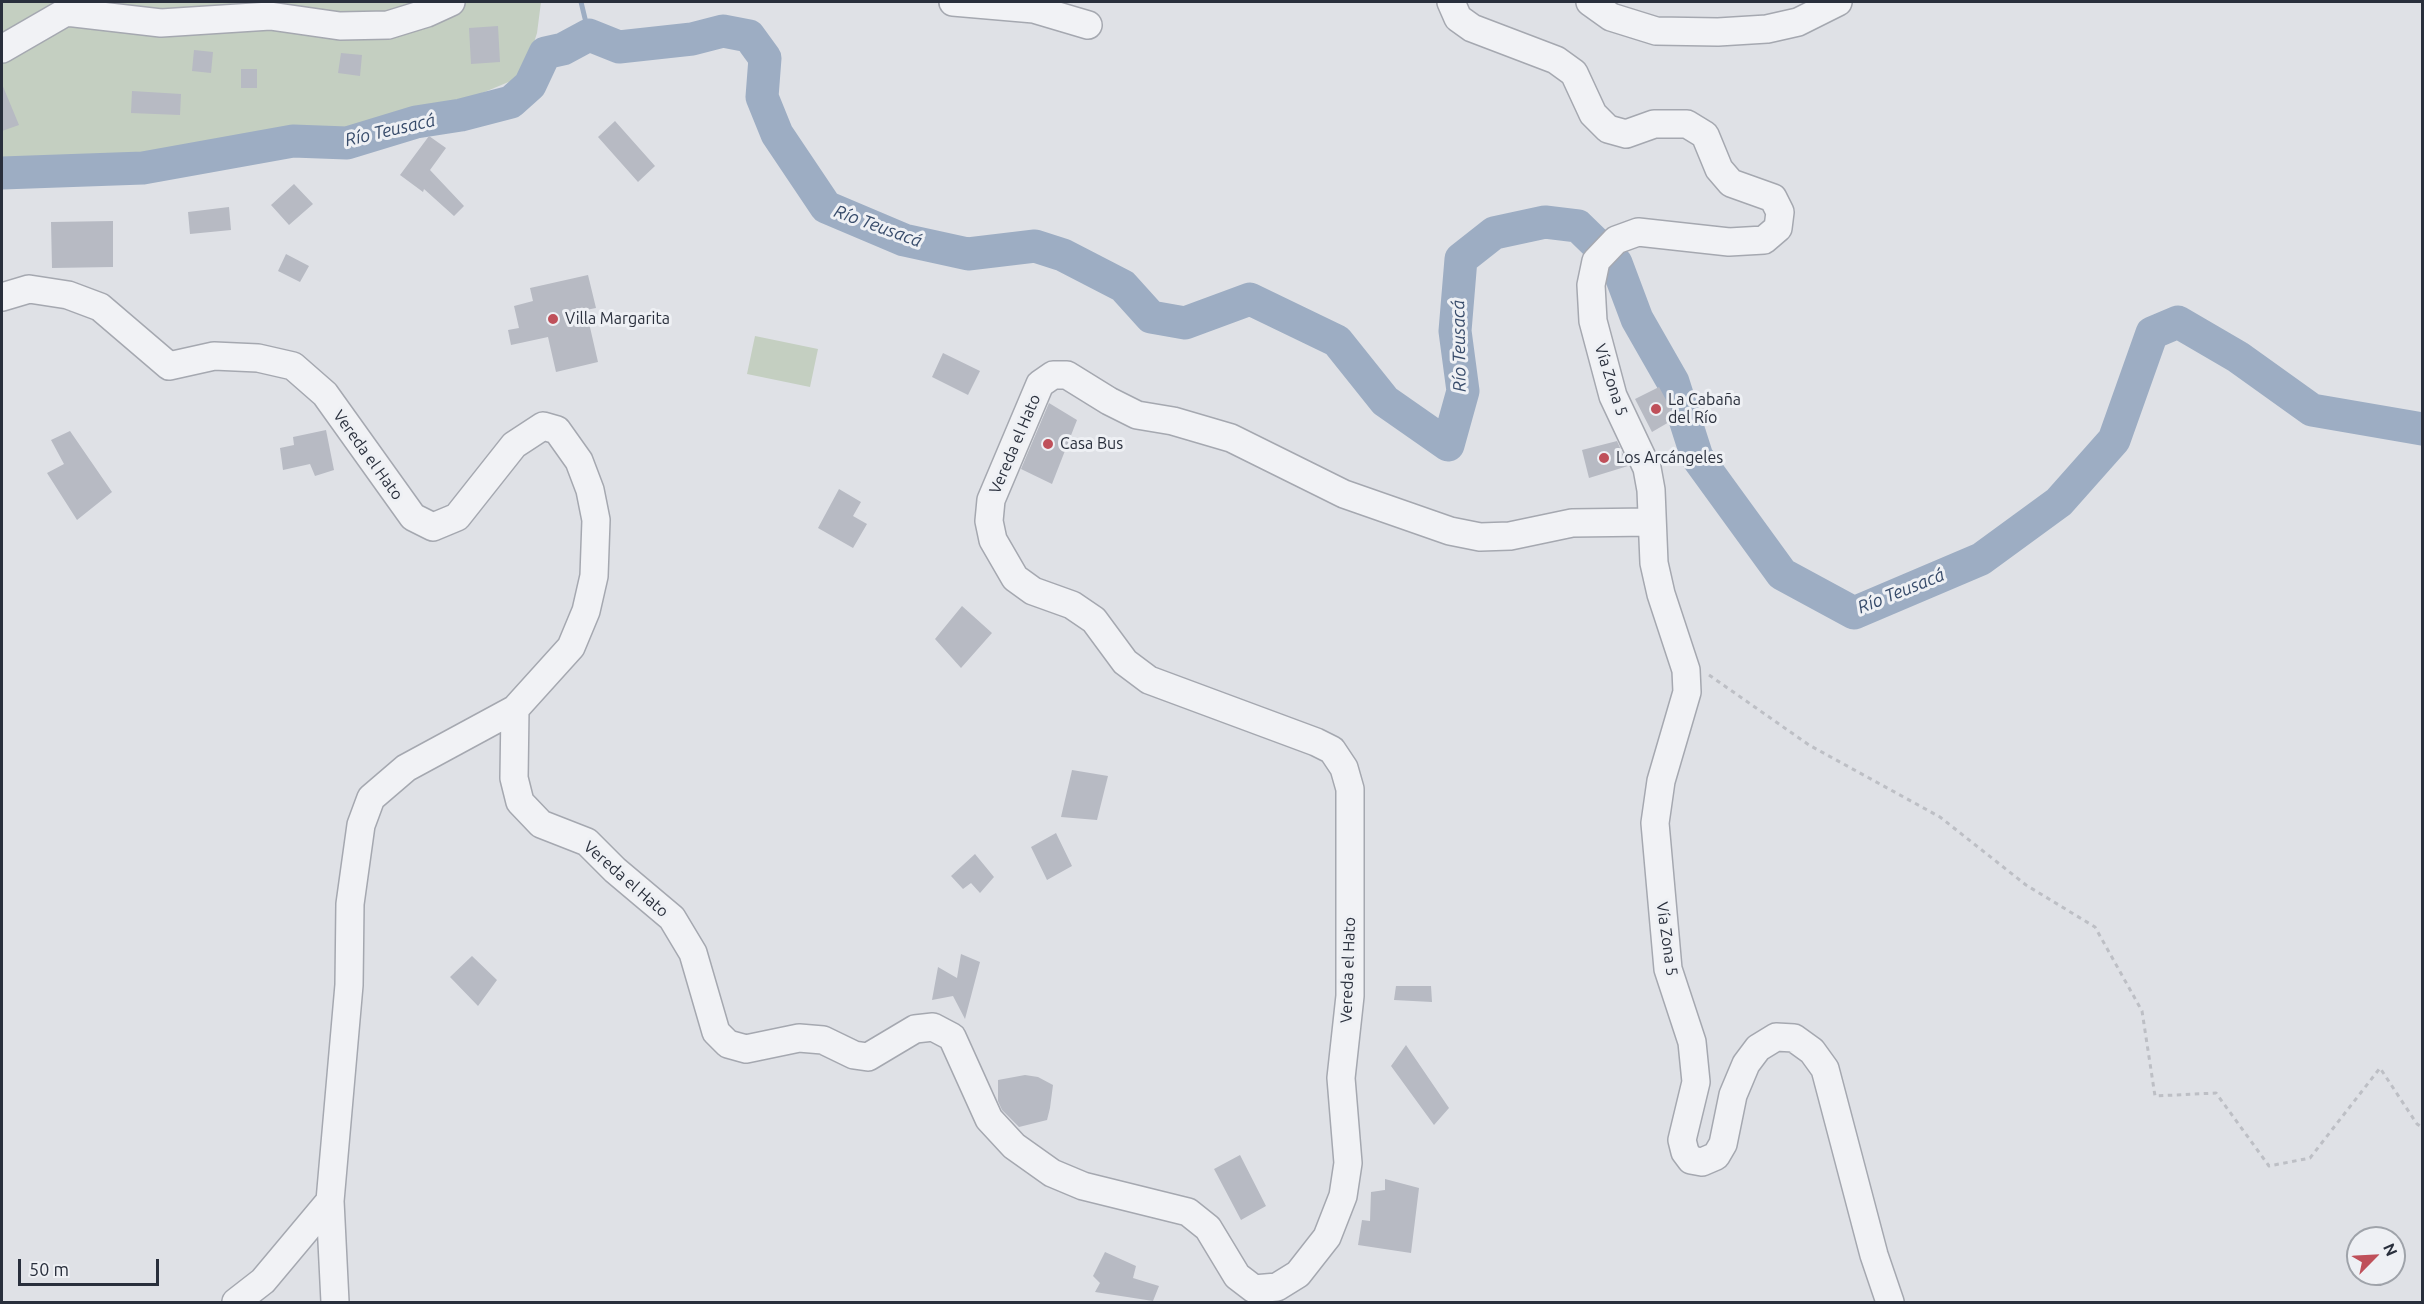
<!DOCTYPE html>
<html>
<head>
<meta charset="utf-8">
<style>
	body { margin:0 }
	#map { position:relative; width:2424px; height:1304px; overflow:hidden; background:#dfe1e6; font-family:Ubuntu,sans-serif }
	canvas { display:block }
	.frame { position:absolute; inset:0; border:3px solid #292f3c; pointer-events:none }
	.north { position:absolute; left:2346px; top:1226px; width:60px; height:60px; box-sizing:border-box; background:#eef0f4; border:2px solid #9fa3aa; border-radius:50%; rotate:66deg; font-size:16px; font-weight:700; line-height:24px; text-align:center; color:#292f3c }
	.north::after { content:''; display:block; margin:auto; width:21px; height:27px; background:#bf505a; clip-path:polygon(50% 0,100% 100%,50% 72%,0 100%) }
	.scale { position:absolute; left:18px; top:1259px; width:141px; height:27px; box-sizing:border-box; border:3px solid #292f3c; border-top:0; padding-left:8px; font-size:18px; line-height:21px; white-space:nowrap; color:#292f3c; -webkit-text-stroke:4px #eef0f4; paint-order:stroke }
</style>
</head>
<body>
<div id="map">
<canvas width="2424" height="1304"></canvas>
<div class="frame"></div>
<div class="north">N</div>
<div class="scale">50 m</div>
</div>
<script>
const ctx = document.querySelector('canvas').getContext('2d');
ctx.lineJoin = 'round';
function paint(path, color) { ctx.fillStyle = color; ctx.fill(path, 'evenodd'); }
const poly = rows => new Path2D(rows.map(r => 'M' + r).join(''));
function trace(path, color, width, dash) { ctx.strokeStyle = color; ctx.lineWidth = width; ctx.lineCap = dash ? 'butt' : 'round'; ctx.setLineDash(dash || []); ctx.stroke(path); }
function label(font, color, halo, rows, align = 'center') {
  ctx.font = font + ' Ubuntu,sans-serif'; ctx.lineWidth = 6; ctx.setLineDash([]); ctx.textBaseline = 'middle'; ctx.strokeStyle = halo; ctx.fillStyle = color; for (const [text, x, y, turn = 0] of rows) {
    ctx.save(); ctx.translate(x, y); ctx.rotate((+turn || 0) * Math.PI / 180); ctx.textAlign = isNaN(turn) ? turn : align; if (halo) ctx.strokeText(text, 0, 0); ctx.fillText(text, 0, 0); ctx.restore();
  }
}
paint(poly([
	[2,2,541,2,537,33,523,76,434,113,363,125,290,158,238,148,2,176],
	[755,336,818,349,810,387,747,374]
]), '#c4cfc1');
trace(poly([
	[581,2,589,35]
]), '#9dadc3', 5);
trace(poly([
	[2,173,143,168,293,141,347,143,416,122,461,115,511,102,530,85,545,53,563,49,589,35,619,47,692,39,723,31,749,36,765,58,762,97,777,134,826,207,904,240,968,254,1035,246,1063,255,1123,286,1151,317,1185,323,1250,299,1337,341,1385,401,1448,445,1463,391,1455,331,1461,259,1494,233,1545,222,1578,226,1616,263,1637,319,1673,382,1697,457,1782,574,1854,613,1981,559,2059,502,2114,440,2152,333,2178,322,2238,357,2312,410,2422,429]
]), '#9dadc3', 33);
paint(poly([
	[498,26,500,62,471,64,469,28],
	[194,50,213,52,211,73,192,71],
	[341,53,362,55,360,76,338,73],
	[241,69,257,69,257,88,241,88],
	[2,84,19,125,2,131],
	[132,91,181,94,180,115,131,113],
	[615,121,655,166,638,182,598,137],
	[429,136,446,148,430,170,464,206,454,216,424,189,423,192,400,175],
	[294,184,313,204,289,225,271,205],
	[229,207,231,230,190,234,188,212],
	[113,221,113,267,52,268,51,222],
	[286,254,309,266,300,282,278,271],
	[588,275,596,308,586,310,598,362,556,372,548,337,511,345,508,330,519,328,514,306,533,301,530,288],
	[943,353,980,371,968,395,932,377],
	[1659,387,1676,418,1652,432,1635,399],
	[1049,403,1077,420,1052,484,1021,469],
	[326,430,334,470,315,476,310,464,283,470,280,448,294,445,293,437],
	[70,431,112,492,77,520,47,473,64,464,51,440],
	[1617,441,1628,466,1589,478,1582,450],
	[839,489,861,502,853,516,867,524,853,548,818,528],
	[962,606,992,633,961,668,935,639],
	[1072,770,1108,776,1097,820,1061,817],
	[1056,833,1072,866,1047,880,1031,847],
	[975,854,994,877,980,893,971,883,963,889,951,876],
	[961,954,980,962,965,1019,953,996,932,1000,938,967,957,978],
	[472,956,497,980,478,1006,450,977],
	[1396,986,1431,986,1432,1002,1394,1000],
	[1406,1045,1449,1108,1434,1125,1391,1066],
	[1025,1075,1038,1077,1053,1085,1050,1108,1047,1120,1019,1127,1002,1110,998,1101,998,1080],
	[1240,1155,1266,1206,1241,1220,1214,1169],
	[1385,1179,1419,1188,1411,1253,1358,1245,1362,1220,1370,1221,1371,1192,1385,1190],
	[1105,1252,1136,1266,1133,1278,1159,1286,1153,1301,1095,1292,1100,1283,1093,1276]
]), '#b7bac3');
const minor = poly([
	[953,2,1034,9,1088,25],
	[1451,2,1458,18,1472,28,1556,60,1574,73,1593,114,1608,129,1626,134,1654,124,1687,124,1705,135,1719,169,1731,183,1773,198,1780,212,1778,228,1764,240,1729,242,1638,232,1616,240,1596,261,1591,285,1593,321,1613,396,1647,468,1651,490,1654,563,1661,594,1686,670,1687,692,1661,781,1655,823,1668,969,1692,1042,1696,1082,1682,1140,1685,1152,1691,1160,1702,1162,1716,1156,1723,1144,1733,1095,1746,1064,1758,1048,1776,1037,1794,1038,1812,1051,1825,1069,1874,1255,1890,1302],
	[1590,2,1611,17,1656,31,1718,32,1767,29,1798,22,1838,2],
	[2,49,66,12,161,23,270,16,340,26,388,25,427,13,451,2],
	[2,297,29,289,68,295,100,307,169,366,214,356,258,358,293,366,325,394,413,517,433,527,457,517,514,445,543,426,557,430,579,461,590,490,596,520,594,576,586,611,571,647,515,709,514,778,520,802,541,824,587,842,615,870,672,918,693,953,716,1032,728,1044,746,1049,799,1038,823,1040,854,1055,868,1057,915,1029,933,1027,952,1037,989,1119,1014,1146,1052,1173,1083,1186,1188,1212,1208,1228,1237,1276,1254,1289,1277,1287,1298,1274,1327,1237,1343,1196,1348,1163,1341,1078,1350,996,1350,789,1344,768,1332,750,1316,742,1149,680,1125,662,1094,620,1072,605,1033,591,1015,578,993,540,989,521,991,500,1040,384,1053,375,1067,375,1109,401,1137,415,1173,421,1231,438,1344,494,1450,531,1480,537,1510,536,1572,523,1651,522],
	[236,1302,263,1281,330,1201],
	[335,1302,330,1201,349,985,350,904,361,825,371,798,406,768,515,709]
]);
trace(minor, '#a5a8b0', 30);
trace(poly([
	[1709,675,1809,745,1940,817,2026,885,2095,927,2142,1011,2155,1096,2216,1093,2269,1166,2310,1158,2380,1068,2417,1124,2422,1127]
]), '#bdbfc5', 3, [4.5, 4.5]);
trace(minor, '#f1f2f5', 27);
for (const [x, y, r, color] of [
	[553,319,6,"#bf505a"],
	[1656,409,6,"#bf505a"],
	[1048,444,6,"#bf505a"],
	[1604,458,6,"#bf505a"]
]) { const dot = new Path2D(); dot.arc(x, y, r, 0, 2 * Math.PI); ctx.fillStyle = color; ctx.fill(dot); trace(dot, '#eef0f4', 2); }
label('16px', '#292f3c', '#eef0f4', [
	["Villa Margarita",565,319],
	["La Cabaña",1668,400],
	["del Río",1668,418],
	["Casa Bus",1060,444],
	["Los Arcángeles",1616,458]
], 'left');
label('16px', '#292f3c', '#eef0f4', [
	["Vía Zona 5",1611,380,72],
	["Vereda el Hato",1015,444,-67],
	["Vereda el Hato",368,455,54],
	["Vereda el Hato",626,879,41],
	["Vía Zona 5",1667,939,82],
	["Vereda el Hato",1348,970,-88]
]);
label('italic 18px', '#384c6b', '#eef0f4', [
	["Río Teusacá",390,130,-13],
	["Río Teusacá",878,226,20],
	["Río Teusacá",1459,346,-91],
	["Río Teusacá",1901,591,-22]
]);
</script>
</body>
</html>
